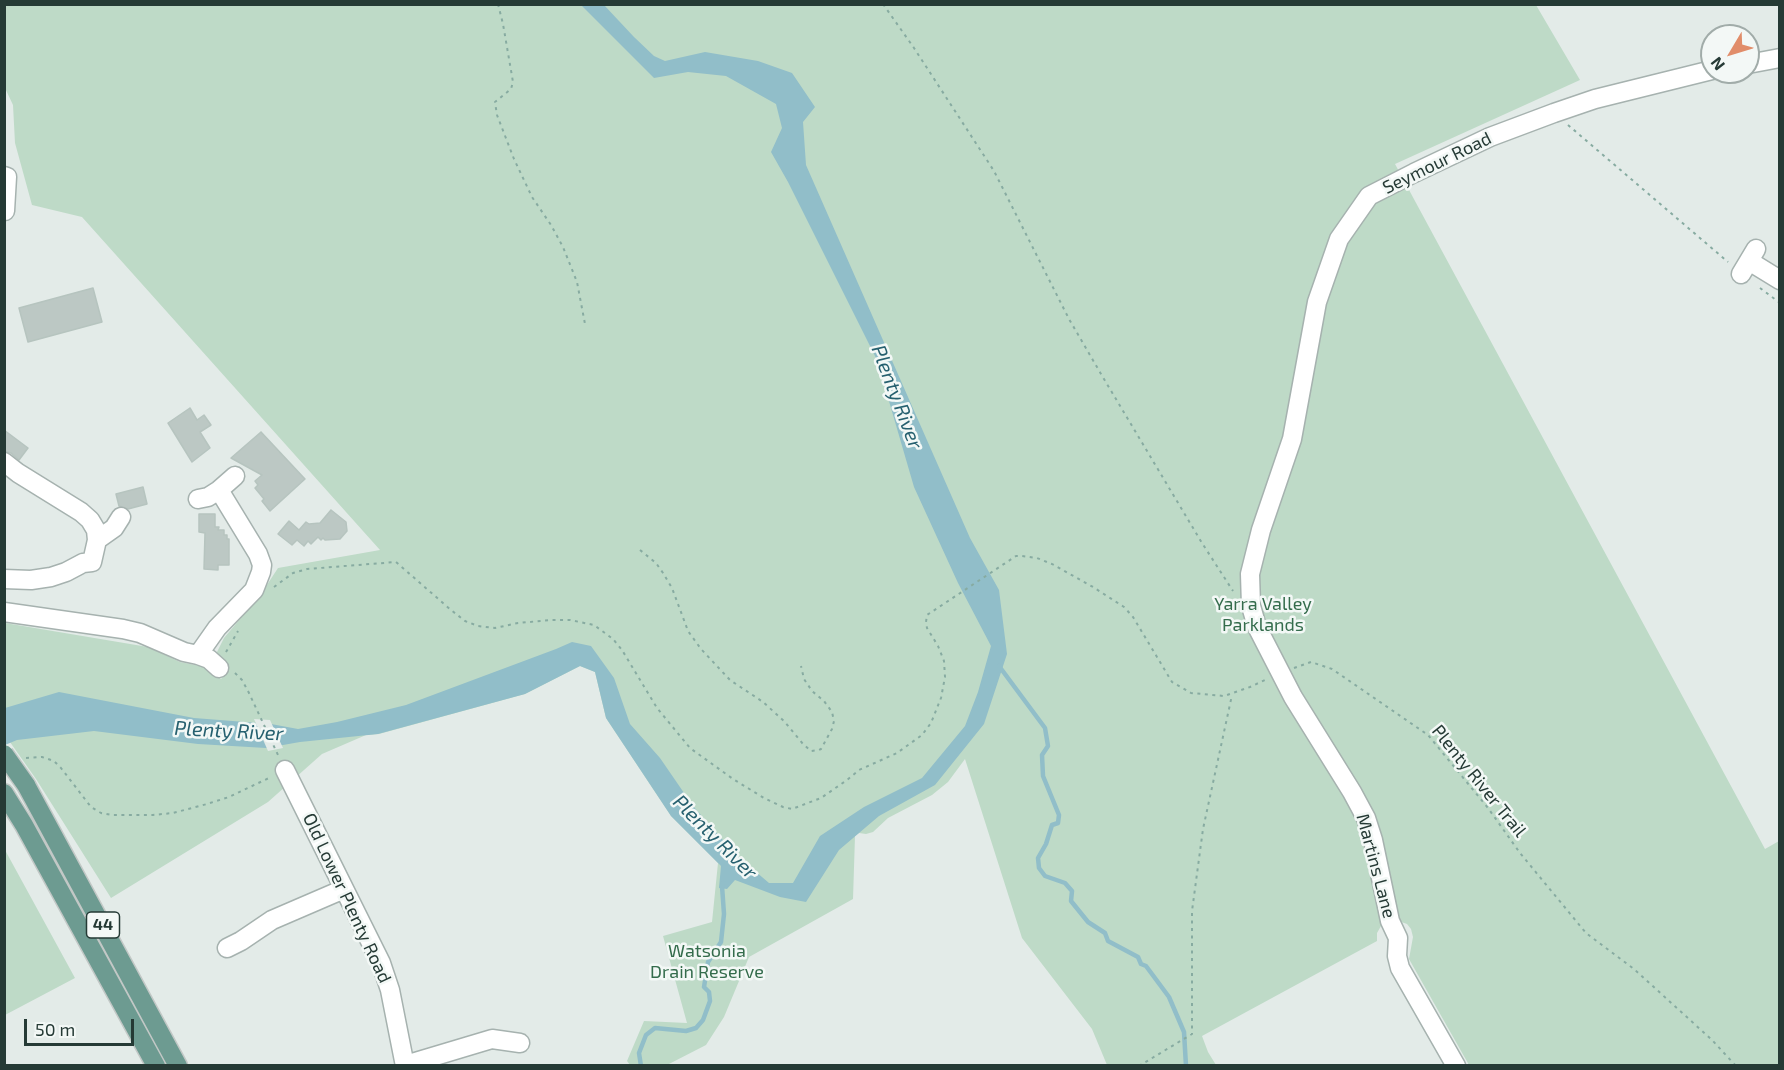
<!DOCTYPE html>
<html>
<head>
<meta charset="utf-8">
<style>
	body { margin:0 }
	#map { position:relative; width:1784px; height:1070px; overflow:hidden; background:#e3ebe8; font-family:"Exo 2",sans-serif }
	canvas { display:block }
	.frame { position:absolute; inset:0; border:6px solid #253a35; pointer-events:none }
	.north { position:absolute; left:1700px; top:24px; width:60px; height:60px; box-sizing:border-box; background:#f3f8f6; border:2px solid #a1aca9; border-radius:50%; rotate:232deg; font-size:16px; font-weight:700; line-height:24px; text-align:center; color:#253a35 }
	.north::after { content:''; display:block; margin:auto; width:21px; height:27px; background:#e18d6a; clip-path:polygon(50% 0,100% 100%,50% 72%,0 100%) }
	.scale { position:absolute; left:24px; top:1019px; width:110px; height:27px; box-sizing:border-box; border:3px solid #253a35; border-top:0; padding-left:8px; font-size:18px; line-height:21px; white-space:nowrap; color:#253a35; -webkit-text-stroke:4px #f3f8f6; paint-order:stroke }
</style>
</head>
<body>
<div id="map">
<canvas width="1784" height="1070"></canvas>
<div class="frame"></div>
<div class="north">N</div>
<div class="scale">50 m</div>
</div>
<script>
const ctx = document.querySelector('canvas').getContext('2d');
ctx.lineJoin = 'round';
function paint(path, color) { ctx.fillStyle = color; ctx.fill(path, 'evenodd'); }
const poly = rows => new Path2D(rows.map(r => 'M' + r).join(''));
function trace(path, color, width, dash) { ctx.strokeStyle = color; ctx.lineWidth = width; ctx.lineCap = dash ? 'butt' : 'round'; ctx.setLineDash(dash || []); ctx.stroke(path); }
function label(font, color, halo, rows, align = 'center') {
  ctx.font = font + ' "Exo 2",sans-serif'; ctx.lineWidth = 5; ctx.setLineDash([]); ctx.textBaseline = 'middle'; ctx.strokeStyle = halo; ctx.fillStyle = color; for (const [text, x, y, turn = 0] of rows) {
    ctx.save(); ctx.translate(x, y); ctx.rotate((+turn || 0) * Math.PI / 180); ctx.textAlign = isNaN(turn) ? turn : align; if (halo) ctx.strokeText(text, 0, 0); ctx.fillText(text, 0, 0); ctx.restore();
  }
}
paint(poly([
	[5,5,1536,5,1580,80,1395,164,1765,849,1779,841,1779,1065,1469,1065,1409,959,1413,937,1411,929,1407,924,1393,919,1381,926,1377,933,1377,941,1202,1036,1208,1052,1216,1065,1107,1065,1092,1029,1022,938,965,759,948,782,932,795,888,818,873,832,866,834,859,833,855,836,853,899,749,957,724,1017,706,1045,667,1065,630,1065,627,1061,644,1021,687,1023,663,936,712,922,718,863,671,816,606,718,595,672,580,666,525,694,379,734,366,735,322,754,268,802,111,898,36,779,5,735,5,623,148,647,180,662,205,667,221,679,227,671,215,656,224,638,261,594,278,568,380,550,82,217,32,205,15,143,13,105,5,88],
	[5,850,75,978,5,1015,4,1015]
]), '#bedac7');
paint(poly([
	[581,5,604,5,634,37,654,56,665,61,705,52,758,61,792,73,815,107,803,122,806,165,970,538,999,590,1007,654,984,724,935,785,879,816,839,850,806,902,780,897,735,880,727,889,719,888,721,866,671,816,606,718,595,672,580,666,525,694,378,734,300,742,266,748,198,744,94,731,17,740,5,745,5,708,59,692,194,718,271,724,298,729,337,722,406,705,556,649,572,642,591,646,614,678,630,724,660,758,693,806,735,854,769,883,793,883,820,836,864,807,922,778,965,726,978,692,991,646,958,583,914,487,877,360,788,182,771,152,782,128,776,104,726,76,688,72,654,78]
]), '#91bec9');
paint(poly([
	[254,719,270,720,283,748,268,751]
]), '#e3ebe8');
trace(poly([
	[999,666,1045,728,1048,746,1042,755,1043,776,1059,815,1058,823,1052,825,1046,844,1038,858,1039,868,1045,876,1065,883,1072,891,1071,901,1088,922,1105,933,1108,941,1138,957,1141,964,1146,966,1169,997,1184,1032,1186,1066],
	[641,1066,639,1053,646,1035,655,1028,686,1031,696,1028,703,1020,710,1001,709,992,704,987,708,962,721,942,724,914,722,886,723,883]
]), '#91bec9', 4.5);
const building = poly([
	[93,288,102,322,28,342,19,308,93,288],
	[190,408,197,420,204,415,211,425,200,432,210,448,192,462,168,423,190,408],
	[4,430,28,448,19,460,11,453,4,451,4,430],
	[261,432,305,479,270,511,262,501,264,499,255,488,258,485,255,481,262,475,231,458,261,432],
	[143,487,147,504,128,509,119,506,116,494,143,487],
	[331,510,346,522,347,531,340,539,325,540,323,538,321,540,318,537,311,544,308,541,304,546,297,540,292,545,278,534,289,521,299,530,306,522,309,524,320,523,331,510],
	[199,514,215,514,215,527,219,527,218,530,224,530,224,535,227,535,227,539,229,539,229,565,218,565,218,570,204,569,205,533,199,532,199,514]
]);
paint(building, '#bcc8c4');
trace(building, '#b6c4bf', 1.5);
const minor = poly([
	[1748,64,1780,58],
	[4,176,7,177,5,211],
	[1749,261,1780,280],
	[1741,274,1756,249],
	[4,462,18,473,81,512,90,520,96,530,97,540,92,562,83,563,66,572,51,577,31,580,4,579],
	[198,499,208,497,219,490,235,476],
	[97,540,114,528,121,517],
	[4,612,123,629,140,633,184,652,198,655,217,628,254,590,261,572,262,565,258,554,219,490],
	[198,655,209,659,219,668],
	[285,770,381,963,390,990,405,1066],
	[227,948,241,941,272,920,344,889],
	[405,1065,492,1039,520,1043],
	[1456,1066,1400,968,1397,956,1398,938,1390,921,1373,840,1366,818,1352,792,1293,697,1257,627,1251,606,1250,574,1261,530,1292,439,1317,302,1339,239,1369,196,1414,173,1490,137,1554,113,1595,99,1712,70]
]);
const major = poly([
	[26,785,178,1066],
	[4,793,24,825,156,1066]
]);
trace(minor, '#a6b2af', 21);
trace(major, '#c2c8c6', 21);
trace(poly([
	[498,4,503,24,513,82,511,89,495,102,497,115,514,159,532,197,551,225,563,247,577,282,585,324],
	[883,4,914,48,994,171,1069,319,1101,374,1202,543,1233,591],
	[1568,125,1728,262],
	[1760,288,1780,303],
	[640,550,656,563,663,573,672,588,688,631,701,649,730,680,763,702,784,721,803,744,811,751,819,750,821,749,832,729,834,721,832,712,824,701,812,691,804,679,801,666],
	[274,587,293,573,307,569,396,562,451,610,465,621,478,626,495,628,518,623,551,620,570,620,594,625,613,639,622,650,657,708,690,748,733,779,764,798,783,807,792,809,821,798,847,780,859,770,897,753,922,735,931,723,941,698,945,677,944,661,938,646,927,628,926,622,927,615,1016,556,1022,556,1037,558,1052,564,1093,587,1124,607,1133,617,1172,682,1191,693,1224,696,1250,687,1267,679],
	[226,652,238,631],
	[1294,668,1311,662,1332,669,1428,735,1488,808,1520,853,1586,933,1634,969,1712,1040,1736,1066],
	[235,673,242,680,249,693,278,755],
	[26,758,42,757,54,761,61,768,91,807,101,813,113,815,153,815,173,813,207,804,229,797,271,777],
	[1139,1066,1192,1034,1192,911,1203,829,1232,695]
]), '#87aba1', 2, [3, 4.5]);
trace(minor, '#fff', 18);
trace(major, '#6d9b91', 18);
const majorBridge = poly([
	[4,754,26,785]
]);
trace(majorBridge, '#c2c8c6', 21, []);
trace(majorBridge, '#6d9b91', 18);
for (const [x, y, w] of [
	[103,925,33]
]) { const box = new Path2D(); box.roundRect(x - w / 2, y - 13, w, 26, 4.5); ctx.fillStyle = '#f3f8f6'; ctx.fill(box); trace(box, '#253a35', 1.5); }
label('bold 16px', '#253a35', null, [
	["44",103,925]
]);
label('18px', '#253a35', '#f3f8f6', [
	["Seymour Road",1437,163,-26],
	["Plenty River Trail",1479,781,51],
	["Martins Lane",1376,866,75],
	["Old Lower Plenty Road",347,898,65]
]);
label('18px', '#346c4c', '#f3f8f6', [
	["Yarra Valley",1263,604],
	["Parklands",1263,625],
	["Watsonia",707,951],
	["Drain Reserve",707,972]
]);
label('italic 20px', '#26606f', '#f3f8f6', [
	["Plenty River",897,397,69],
	["Plenty River",229,731,3],
	["Plenty River",715,837,45]
]);
</script>
</body>
</html>
